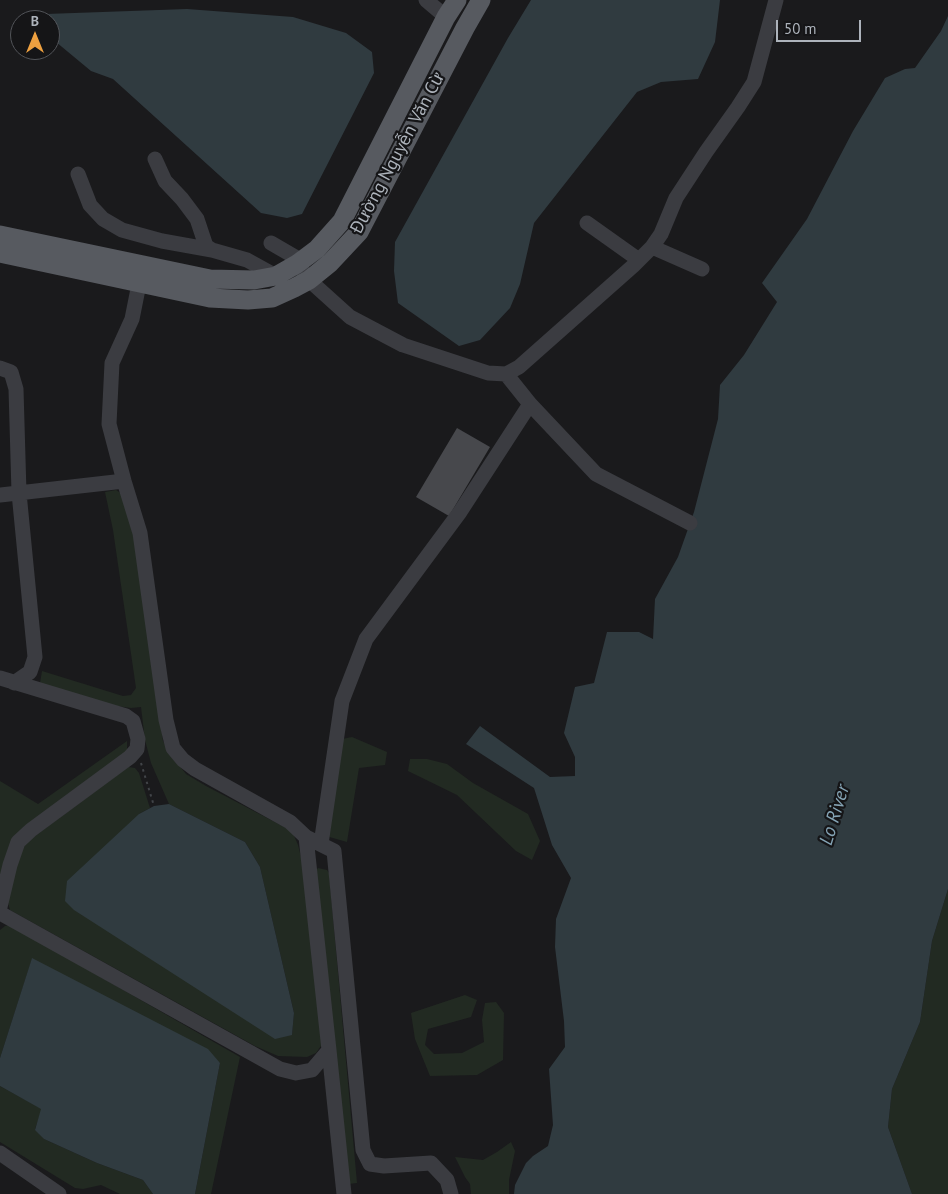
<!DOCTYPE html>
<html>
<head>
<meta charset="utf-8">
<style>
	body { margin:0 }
	#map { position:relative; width:948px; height:1194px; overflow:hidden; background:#1a1a1c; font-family:"PT Sans",sans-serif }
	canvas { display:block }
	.north { position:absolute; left:10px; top:10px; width:50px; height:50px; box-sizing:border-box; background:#151517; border:1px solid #525459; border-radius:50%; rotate:0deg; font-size:14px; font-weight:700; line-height:20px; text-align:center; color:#adb3bb }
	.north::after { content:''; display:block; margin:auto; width:18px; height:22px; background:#eea040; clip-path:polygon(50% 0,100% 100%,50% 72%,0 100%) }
	.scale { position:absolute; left:776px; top:20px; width:85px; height:22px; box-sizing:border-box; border:2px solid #adb3bb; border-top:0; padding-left:6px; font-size:15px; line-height:18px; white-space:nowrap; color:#adb3bb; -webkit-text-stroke:4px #151517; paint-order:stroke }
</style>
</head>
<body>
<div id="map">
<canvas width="948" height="1194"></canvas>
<div class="north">B</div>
<div class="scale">50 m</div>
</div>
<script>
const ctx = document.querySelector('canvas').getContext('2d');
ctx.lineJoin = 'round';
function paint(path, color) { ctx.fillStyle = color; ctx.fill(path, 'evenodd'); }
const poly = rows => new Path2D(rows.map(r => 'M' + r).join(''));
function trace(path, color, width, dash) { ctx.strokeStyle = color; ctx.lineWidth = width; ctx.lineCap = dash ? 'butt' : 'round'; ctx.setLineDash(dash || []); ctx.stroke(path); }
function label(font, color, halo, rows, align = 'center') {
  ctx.font = font + ' "PT Sans",sans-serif'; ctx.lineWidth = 4.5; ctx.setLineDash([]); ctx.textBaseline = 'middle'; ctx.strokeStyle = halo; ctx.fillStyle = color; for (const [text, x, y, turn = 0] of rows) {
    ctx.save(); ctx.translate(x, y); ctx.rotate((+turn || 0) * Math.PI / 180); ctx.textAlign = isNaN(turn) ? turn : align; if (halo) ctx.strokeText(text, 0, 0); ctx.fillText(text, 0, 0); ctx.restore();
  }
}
paint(poly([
	[116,490,122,494,133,529,163,741,173,758,186,774,206,786,292,831,298,845,306,876,325,1040,316,1053,307,1057,278,1056,255,1046,10,910,7,899,23,845,128,767,135,768,139,773,150,808,139,814,292,1035,294,1013,260,867,245,842,169,804,151,763,145,740,141,707,131,708,109,705,40,683,42,671,123,696,131,695,136,688,113,530,105,492],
	[352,737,387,752,385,765,359,768,347,842,326,836,342,739],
	[127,741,127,755,21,831,0,891,0,781,38,804],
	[410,759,427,759,447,764,473,783,528,814,540,841,532,860,516,851,457,795,408,771],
	[318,868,327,870,329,873,357,1183,348,1184,315,872],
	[948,889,948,1194,912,1194,888,1127,892,1089,920,1022,932,941],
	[10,925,240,1057,211,1194,195,1194,220,1063,32,959,0,1058,0,930,5,926],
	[465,995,477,1000,471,1017,428,1029,425,1045,434,1054,462,1053,484,1042,482,1020,485,1003,496,1002,504,1013,503,1060,477,1075,430,1076,415,1039,411,1013],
	[0,1086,42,1109,35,1129,44,1139,97,1163,143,1180,153,1194,120,1194,101,1185,83,1189,75,1188,0,1142],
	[511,1142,515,1151,509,1180,509,1194,471,1194,470,1184,465,1177,455,1157,483,1160,497,1152]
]), '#222a22');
paint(poly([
	[531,0,720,0,715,42,698,79,661,82,637,92,534,223,520,284,510,308,480,340,459,346,398,303,394,271,395,242,508,38],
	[187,9,293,17,346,33,372,52,374,73,302,214,287,218,261,213,113,79,91,71,50,37,50,20,44,20,46,14],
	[948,16,948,889,932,941,920,1022,892,1089,888,1127,912,1194,514,1194,515,1185,526,1163,533,1156,548,1146,553,1125,549,1069,565,1047,564,1021,555,947,556,919,571,878,552,845,534,788,466,744,480,726,550,777,575,776,575,757,564,733,575,687,594,683,607,632,639,632,653,639,655,599,678,557,694,512,718,419,720,385,744,355,777,302,762,283,807,219,853,131,885,78,905,69,915,68,941,31],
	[169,804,245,842,260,867,294,1013,292,1035,275,1039,74,910,65,901,67,881,139,814,154,806],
	[32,958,208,1049,220,1063,195,1194,153,1194,143,1180,97,1163,44,1139,35,1130,41,1109,0,1086,0,1058]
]), '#303b40');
paint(poly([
	[457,428,490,447,449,516,416,497]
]), '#47484c');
trace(poly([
	[141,763,154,806]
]), '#414448', 2, [2.5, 4]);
trace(poly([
	[426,0,446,17],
	[155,159,165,181,182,199,197,219,206,246,212,250,247,260,276,276],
	[78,174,90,205,103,219,122,230,162,241,212,250],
	[587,223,639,260],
	[271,243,302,261],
	[652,247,702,269],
	[303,272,309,280,350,317,403,345,488,373,506,374,519,367,633,266,652,247,661,234,676,198,706,152,738,107,754,82,776,0],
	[139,284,132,319,112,363,109,424,124,481,140,533,166,720,173,748,183,760,195,769,290,822,306,837,334,851,363,1150,370,1164,384,1166,431,1163,447,1180,451,1194],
	[0,368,11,372,16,389,19,493,35,657,30,672,14,683],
	[506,374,530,404,596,474,690,523],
	[0,495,124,481],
	[0,678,126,716,133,721,138,739,137,749,130,757,31,830,18,842,10,865,0,907],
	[321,844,342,701,366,639,460,512,530,404],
	[0,913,280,1069,296,1073,312,1070,329,1050,306,837],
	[329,1050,344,1194],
	[0,1153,59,1194]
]), '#3b3c41', 15);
trace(poly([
	[0,235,210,279,254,280,276,276,297,264,317,249,342,221,446,17,457,0],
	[0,253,210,298,248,300,272,298,294,288,309,280,330,263,359,232,465,28,481,0]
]), '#575a60', 19);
label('18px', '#adb3bb', '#151517', [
	["Đường Nguyễn Văn Cừ",398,153,-62]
]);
label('italic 19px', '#85a4b5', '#151517', [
	["Lo River",835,815,-73]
]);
</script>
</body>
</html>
